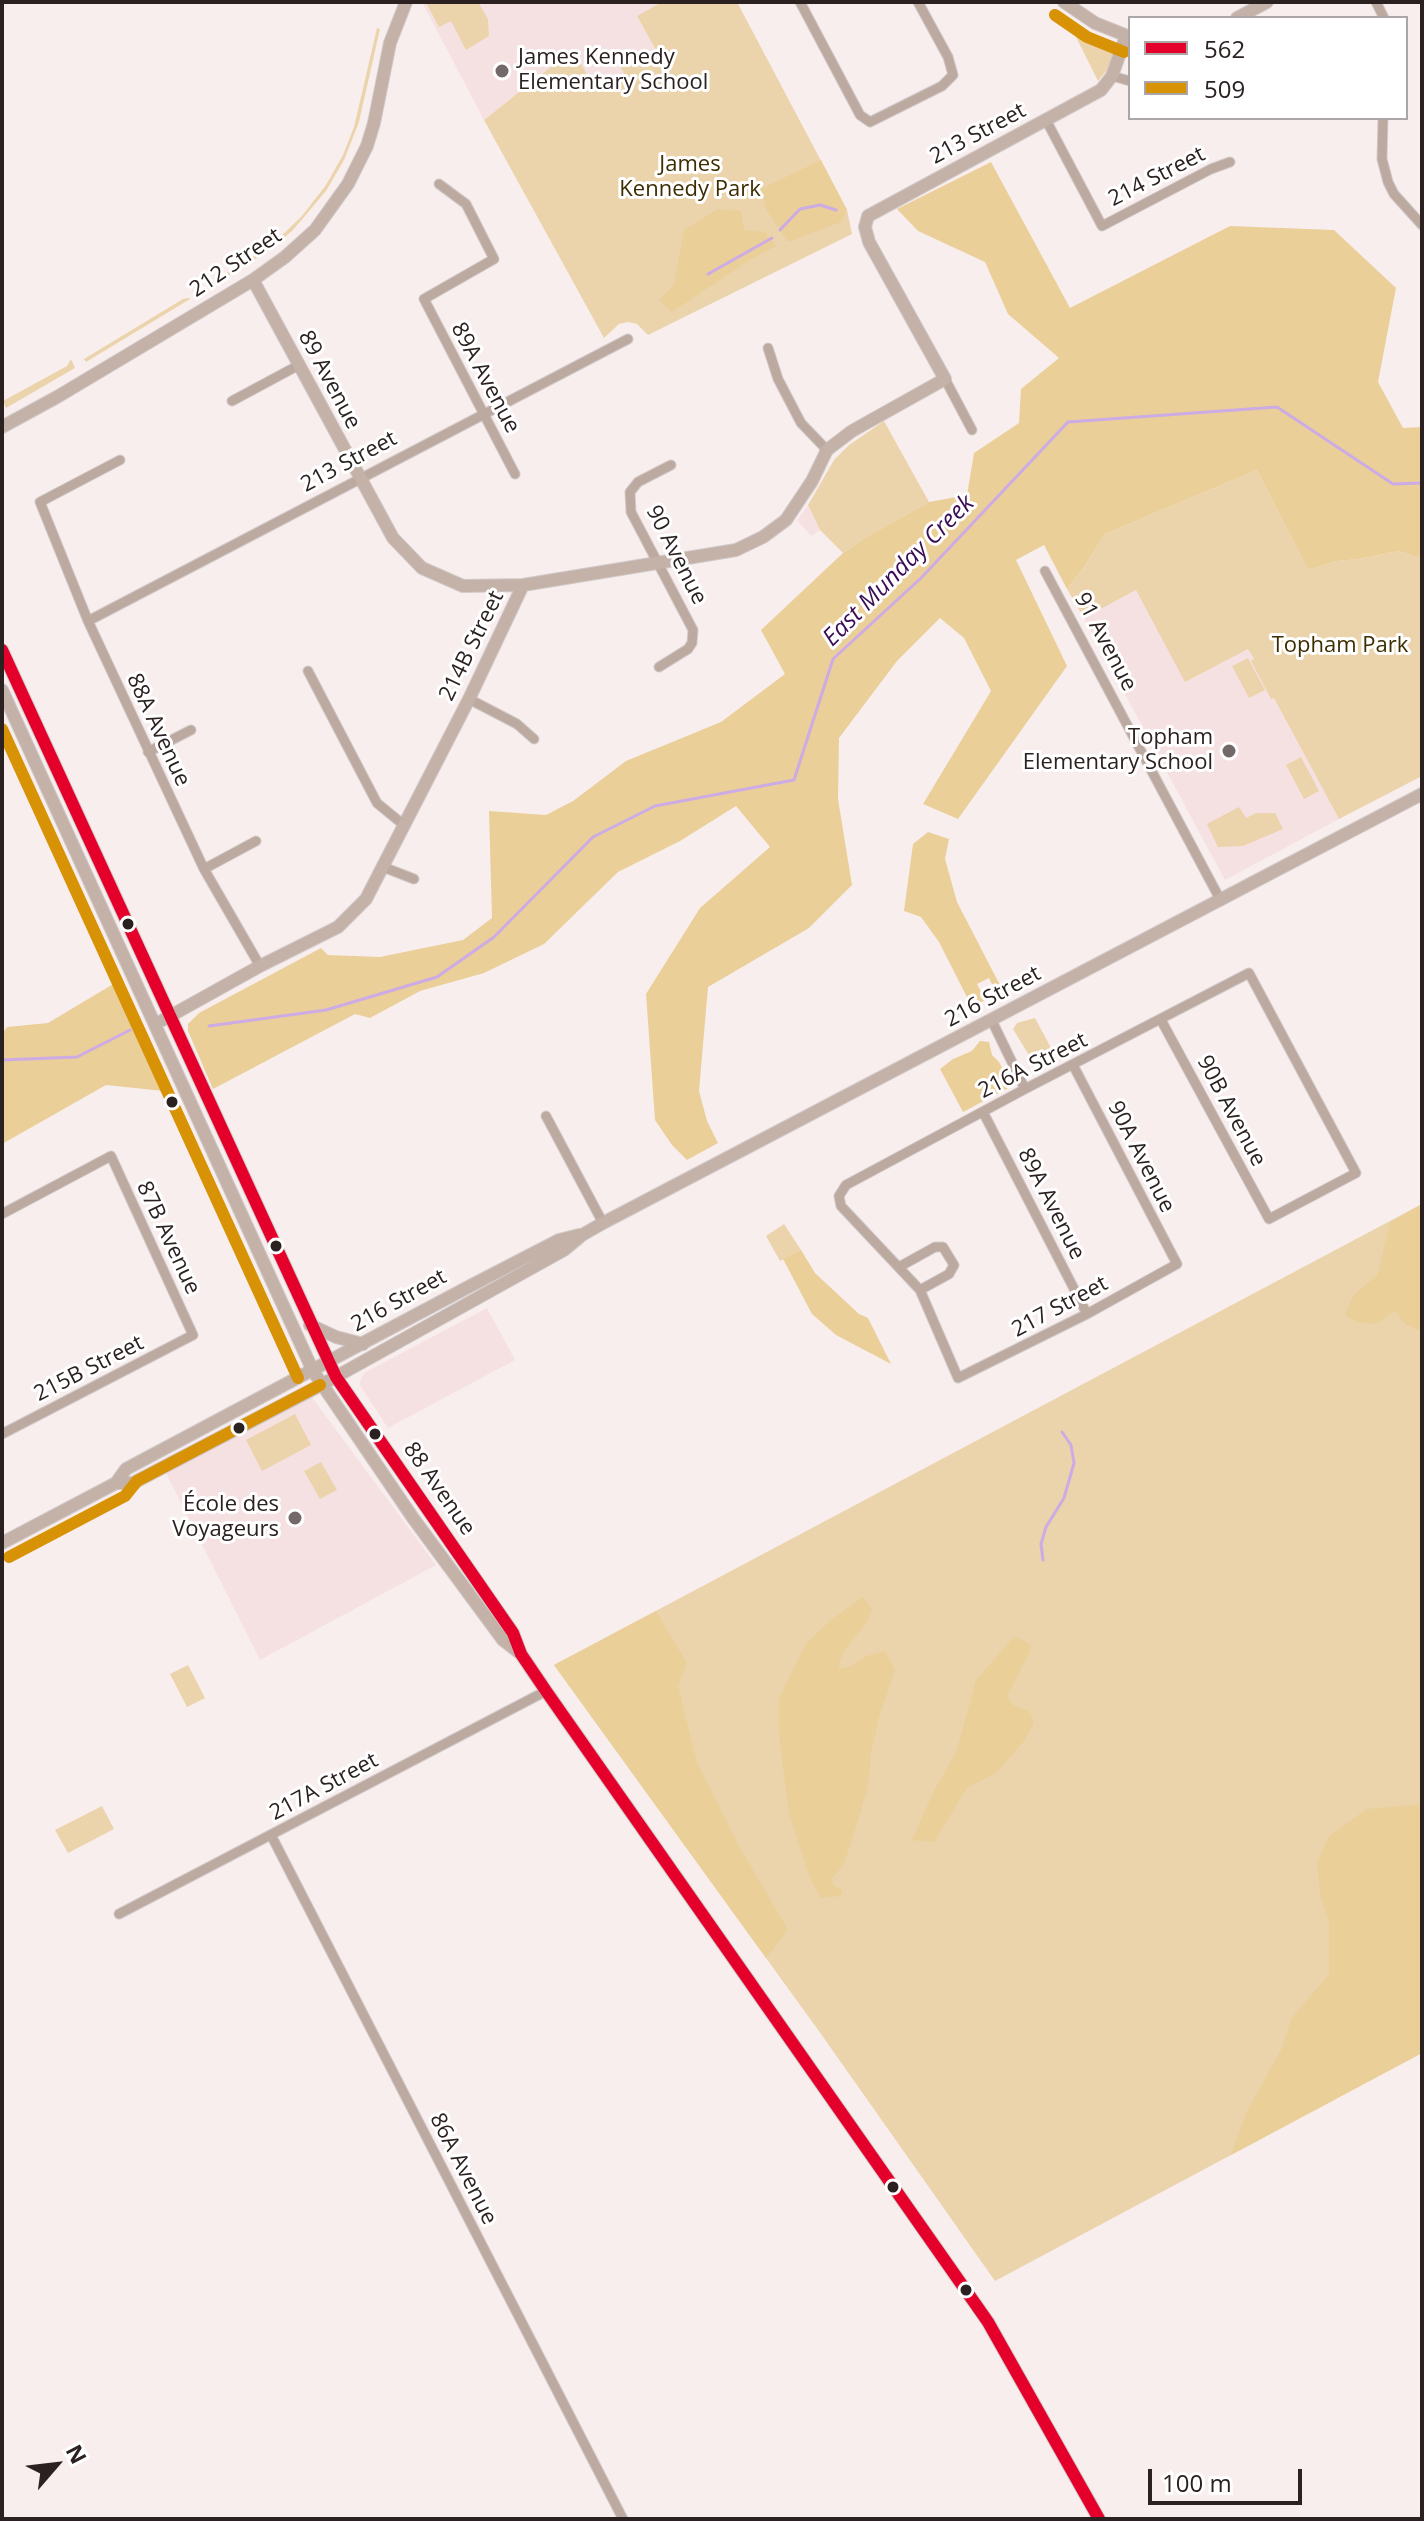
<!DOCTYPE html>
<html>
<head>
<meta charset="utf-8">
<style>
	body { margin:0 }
	#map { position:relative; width:1424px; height:2521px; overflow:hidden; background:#f8eeee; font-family:"Open Sans",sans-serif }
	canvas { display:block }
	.frame { position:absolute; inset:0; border:4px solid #2b2121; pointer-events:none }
	.legend { position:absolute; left:1128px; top:16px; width:280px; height:104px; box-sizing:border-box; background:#fff; border:2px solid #aaa6a6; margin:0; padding:10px 14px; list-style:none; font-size:24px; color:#2b2121 }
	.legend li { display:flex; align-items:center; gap:16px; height:40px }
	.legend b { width:40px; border:2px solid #aaa6a6 }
	.north { position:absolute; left:16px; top:2425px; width:80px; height:80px; -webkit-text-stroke:6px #fff; paint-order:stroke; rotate:62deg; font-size:22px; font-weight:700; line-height:32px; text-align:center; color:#2b2121 }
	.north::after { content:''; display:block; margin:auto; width:28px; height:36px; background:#2b2121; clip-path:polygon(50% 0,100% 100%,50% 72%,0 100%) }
	.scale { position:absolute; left:1148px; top:2469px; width:154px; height:36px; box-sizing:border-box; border:4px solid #2b2121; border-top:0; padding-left:10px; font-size:24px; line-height:28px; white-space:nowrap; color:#2b2121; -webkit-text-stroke:6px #fff; paint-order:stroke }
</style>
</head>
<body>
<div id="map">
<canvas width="1424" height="2521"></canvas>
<div class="frame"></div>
<ul class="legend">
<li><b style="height:10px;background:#e4002b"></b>562</li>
<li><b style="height:10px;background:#d89205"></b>509</li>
</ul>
<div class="north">N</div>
<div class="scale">100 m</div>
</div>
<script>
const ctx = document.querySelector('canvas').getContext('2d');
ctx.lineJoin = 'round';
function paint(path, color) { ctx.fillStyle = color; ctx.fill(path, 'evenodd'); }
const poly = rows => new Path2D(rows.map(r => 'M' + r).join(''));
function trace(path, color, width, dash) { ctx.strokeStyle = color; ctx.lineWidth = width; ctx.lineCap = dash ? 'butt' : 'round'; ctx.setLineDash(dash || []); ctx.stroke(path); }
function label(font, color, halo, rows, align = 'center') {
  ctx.font = font + ' "Open Sans",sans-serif'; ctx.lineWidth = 6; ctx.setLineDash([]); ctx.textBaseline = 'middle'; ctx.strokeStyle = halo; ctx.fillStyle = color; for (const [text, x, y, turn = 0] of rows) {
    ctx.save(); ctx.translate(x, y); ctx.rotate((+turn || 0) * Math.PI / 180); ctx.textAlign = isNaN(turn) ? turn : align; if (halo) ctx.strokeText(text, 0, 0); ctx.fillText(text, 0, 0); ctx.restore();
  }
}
paint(poly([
	[422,2,662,2,637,16,658,54,595,89,572,49,484,120],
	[808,505,820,530,811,536,797,520],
	[1136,590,1248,648,1339,819,1225,880,1084,618],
	[487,1308,515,1360,388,1428,359,1384,364,1373],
	[311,1396,436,1565,260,1660,165,1471]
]), '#f6e1e2');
paint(poly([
	[478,2,488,19,489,36,466,50,451,21,439,27,426,3],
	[662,2,737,2,847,210,852,234,648,335,637,324,628,322,619,324,604,338,484,120,573,49,595,89,624,73,619,65,623,59,635,52,642,63,658,54,637,16],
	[1076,27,1111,47,1114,56,1112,64,1098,81,1073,31],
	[377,28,380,29,359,122,344,160,326,191,293,230,271,249,207,289,211,283,277,240,302,216,326,185,343,155,354,127],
	[190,298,190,299,86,362,84,359,183,299],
	[71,359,75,368,6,408,3,401,67,366],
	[884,421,929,502,868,536,843,553,820,530,808,505,834,460,849,445],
	[1257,470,1308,570,1337,561,1359,559,1399,551,1422,559,1422,776,1339,819,1274,698,1271,699,1251,661,1254,659,1248,649,1185,682,1136,590,1084,618,1067,589,1084,567,1105,534],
	[1248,658,1265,690,1249,698,1232,666],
	[1301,757,1319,791,1304,799,1286,765],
	[1239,807,1246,818,1256,813,1275,813,1283,829,1243,846,1218,847,1207,824],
	[1035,1018,1058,1061,1037,1071,1032,1068,1030,1057,1013,1029,1017,1023],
	[1422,1204,1422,2053,995,2281,821,2034,554,1665],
	[784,1224,801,1250,780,1261,766,1236],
	[295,1414,311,1445,262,1471,246,1440],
	[321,1462,337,1490,320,1499,304,1471],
	[188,1665,205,1698,187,1707,170,1674],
	[102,1806,114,1829,68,1853,55,1830]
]), '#ebd4ab');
paint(poly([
	[821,160,847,210,841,222,788,242,766,209,761,189],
	[991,162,1070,308,1230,226,1334,230,1396,288,1378,382,1403,428,1422,427,1422,559,1399,551,1359,559,1337,561,1308,570,1257,470,1105,534,1084,567,1067,589,1044,545,1016,560,1067,666,958,819,923,804,991,691,964,638,940,618,897,661,839,738,838,799,852,885,809,928,708,987,699,1091,707,1121,718,1143,687,1160,672,1145,655,1120,646,994,700,908,770,847,736,806,680,841,618,872,544,944,484,973,420,991,370,1018,355,1014,213,1089,188,1031,188,1024,199,1013,321,948,328,955,380,957,463,940,492,918,489,811,546,815,573,801,626,761,721,722,785,674,761,630,843,553,868,536,929,502,967,495,974,453,1019,423,1021,389,1059,358,1008,314,985,262,918,231,897,209],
	[718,209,741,211,744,230,765,232,776,246,748,261,672,312,659,301,674,284,684,230],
	[928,832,949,839,945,859,957,902,1003,991,997,994,989,978,977,984,985,1000,972,1007,939,942,921,917,904,911,913,844],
	[120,980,173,1092,106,1085,2,1144,2,1034,7,1027,48,1023],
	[980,1041,989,1042,992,1055,999,1062,1010,1083,1008,1088,963,1112,940,1069,953,1059,972,1051],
	[1422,1204,1422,1331,1406,1325,1395,1311,1376,1324,1357,1322,1345,1315,1353,1296,1378,1274,1390,1222],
	[801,1250,815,1273,859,1314,868,1318,891,1364,836,1335,812,1314,783,1259],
	[863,1597,872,1609,867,1622,843,1652,838,1669,849,1667,867,1656,885,1651,895,1670,879,1717,871,1753,868,1786,859,1817,844,1864,832,1879,834,1886,842,1889,842,1893,840,1896,821,1898,810,1878,789,1814,779,1735,779,1698,805,1645,831,1620],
	[656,1611,687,1663,678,1686,697,1763,739,1846,788,1930,766,1958,554,1665],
	[1015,1636,1031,1645,1030,1651,1007,1696,1013,1705,1029,1711,1034,1723,1024,1741,997,1772,967,1788,934,1842,912,1840,934,1791,957,1750,976,1680],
	[1422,1804,1422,2053,1231,2155,1247,2111,1281,2050,1292,2017,1329,1975,1329,1922,1320,1895,1317,1863,1329,1836,1367,1809]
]), '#eacf99');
trace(poly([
	[780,230,800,209,820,205,836,210],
	[708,274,772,238],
	[209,1026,326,1010,437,977,494,937,593,837,655,806,794,780,833,659,921,578,1068,422,1277,407,1393,484,1422,483],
	[2,1060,77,1057,130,1030],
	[1043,1560,1041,1544,1046,1527,1064,1498,1074,1463,1071,1445,1062,1432]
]), '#cdabe4', 3);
const street = poly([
	[800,2,860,115,870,122,942,86,953,75,948,57,918,2],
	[1376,2,1384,18],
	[1112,76,1130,81],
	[1383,118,1382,159,1388,182,1394,194,1422,225],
	[1046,120,1102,226,1211,169,1230,162],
	[439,184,466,204,494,259,424,299,515,474],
	[768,348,778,379,801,423,827,450],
	[945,379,972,430],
	[232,401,299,365],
	[120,460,40,502,88,621,204,869,260,966],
	[1045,571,1221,901],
	[88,621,628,339],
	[659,667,688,649,692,643,693,630,631,512,630,492,638,482,671,465],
	[308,671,377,803,405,826],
	[469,699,517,724,534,739],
	[148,752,191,730],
	[383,867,414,879],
	[204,869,256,841],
	[992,1021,1025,1089],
	[1073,1065,1177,1264,1087,1314,958,1378,920,1290,841,1206,839,1196,846,1185,1025,1089,1249,973,1356,1173,1269,1219,1161,1020],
	[983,1112,1087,1314],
	[546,1116,603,1223],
	[2,1214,111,1156,193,1335,2,1434],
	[899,1267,935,1247,943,1247,954,1265,949,1274,920,1290],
	[271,1835,623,2519],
	[119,1914,546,1691]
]);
const secondary = poly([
	[1064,2,1095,23,1130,37],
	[1237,18,1267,2],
	[253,280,393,538,422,568,463,586,523,585,736,550,763,537,786,520,812,481,827,450,852,431,945,379,869,242,865,227,868,216,1101,90,1112,76,1126,36],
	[2,427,57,397,253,280,285,257,315,230,348,184,367,146,374,123,390,43,406,2],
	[2,650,336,1377,513,1633,521,1654,546,1691,988,2322,1099,2519],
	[2,690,313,1371,413,1518,503,1640,521,1654],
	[163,1020,260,966,338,927,366,899,469,699,523,585],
	[310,1325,336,1337,363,1344],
	[116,1483,126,1469,472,1285,559,1240,579,1235],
	[2,1543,116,1483,133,1483,321,1385,564,1250,582,1235,603,1223,1422,794]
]);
trace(street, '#d2caca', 11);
trace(secondary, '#d2caca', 14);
trace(street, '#bca9a0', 9);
trace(secondary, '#c4b2a8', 12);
trace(poly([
	[2,650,336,1377,513,1633,521,1654,546,1691,988,2322,1099,2519]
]), '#e4002b', 12);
trace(poly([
	[1055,15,1087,37,1124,52],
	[2,729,298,1378],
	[9,1557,125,1496,137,1481,320,1385]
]), '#d89205', 12);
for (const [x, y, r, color] of [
	[502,71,8,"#736969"],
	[1229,751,8,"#736969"],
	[128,924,7,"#2b2121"],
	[172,1102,7,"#2b2121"],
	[276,1246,7,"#2b2121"],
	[239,1428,7,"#2b2121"],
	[375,1434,7,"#2b2121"],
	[295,1518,8,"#736969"],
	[893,2187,7,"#2b2121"],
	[966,2290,7,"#2b2121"]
]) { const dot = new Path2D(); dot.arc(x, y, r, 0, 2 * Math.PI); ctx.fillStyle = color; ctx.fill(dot); trace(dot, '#fff', 3); }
label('22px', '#2b2121', '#fff', [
	["James Kennedy",518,58,"left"],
	["Elementary School",518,83,"left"],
	["Topham",1213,738],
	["Elementary School",1213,763],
	["École des",279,1505],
	["Voyageurs",279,1530]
], 'right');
label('22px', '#2b2121', '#fff', [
	["213 Street",978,134,-28],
	["214 Street",1157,177,-27],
	["212 Street",236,263,-34],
	["89A Avenue",485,378,62],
	["89 Avenue",329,380,62],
	["213 Street",349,462,-28],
	["90 Avenue",676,555,63],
	["91 Avenue",1105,642,62],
	["214B Street",472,646,-64],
	["88A Avenue",158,730,65],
	["216 Street",993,997,-28],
	["216A Street",1033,1066,-27],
	["90B Avenue",1231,1111,62],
	["90A Avenue",1141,1157,63],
	["89A Avenue",1051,1204,63],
	["87B Avenue",168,1238,65],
	["216 Street",399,1301,-29],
	["217 Street",1060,1307,-28],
	["215B Street",89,1369,-27],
	["88 Avenue",439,1489,55],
	["217A Street",324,1787,-28],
	["86A Avenue",463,2169,63]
]);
label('22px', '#3e2d01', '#fff', [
	["James",690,165],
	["Kennedy Park",690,190],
	["Topham Park",1340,646]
]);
label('italic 24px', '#3b0c56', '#fff', [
	["East Munday Creek",899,571,-45]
]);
</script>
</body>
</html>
